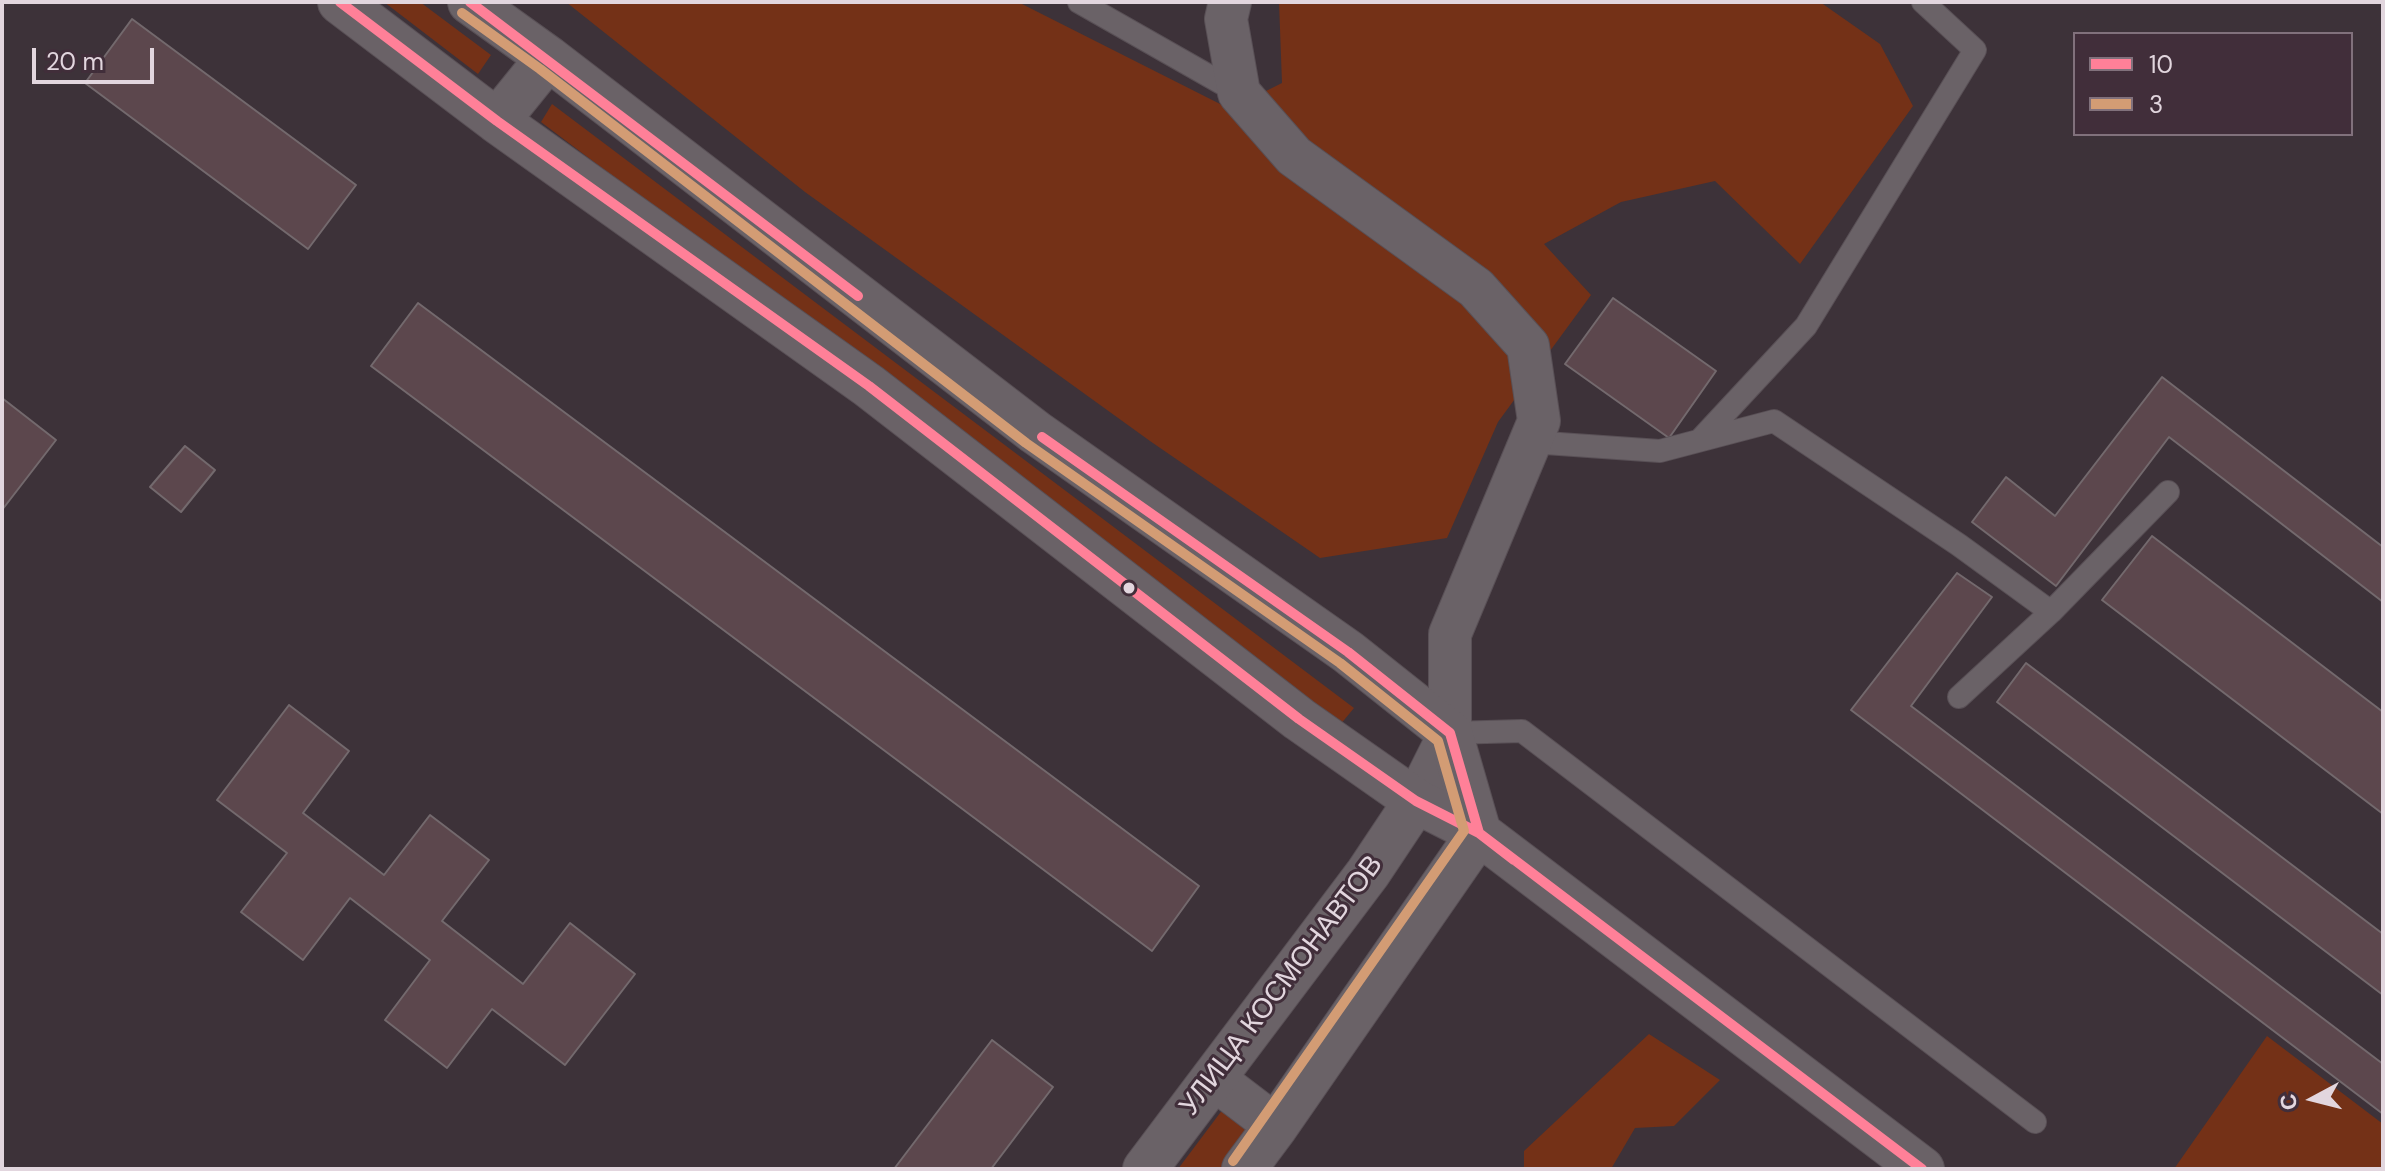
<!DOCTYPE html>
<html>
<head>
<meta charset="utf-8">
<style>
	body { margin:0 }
	#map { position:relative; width:2385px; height:1171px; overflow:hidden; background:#3d3239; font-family:"DM Sans",sans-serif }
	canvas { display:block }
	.frame { position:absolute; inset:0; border:4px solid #e2d6de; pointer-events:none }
	.legend { position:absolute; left:2073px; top:32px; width:280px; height:104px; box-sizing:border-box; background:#412e3a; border:2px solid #81717c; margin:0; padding:10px 14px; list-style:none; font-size:24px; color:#e2d6de }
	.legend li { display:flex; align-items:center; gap:16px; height:40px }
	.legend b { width:40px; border:2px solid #81717c }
	.north { position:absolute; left:2273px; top:1059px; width:80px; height:80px; -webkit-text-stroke:6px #412e3a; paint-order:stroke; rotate:263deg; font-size:22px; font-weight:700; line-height:32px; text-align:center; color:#e2d6de }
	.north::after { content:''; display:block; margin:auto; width:28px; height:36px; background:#e2d6de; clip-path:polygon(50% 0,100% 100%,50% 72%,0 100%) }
	.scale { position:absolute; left:32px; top:48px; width:122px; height:36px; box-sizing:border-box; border:4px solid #e2d6de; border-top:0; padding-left:10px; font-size:24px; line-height:28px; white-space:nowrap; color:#e2d6de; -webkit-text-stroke:6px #412e3a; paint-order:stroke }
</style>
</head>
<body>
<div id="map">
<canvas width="2385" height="1171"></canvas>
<div class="frame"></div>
<ul class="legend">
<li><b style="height:10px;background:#ff8098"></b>10</li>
<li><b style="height:10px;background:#d39c74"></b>3</li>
</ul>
<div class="north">С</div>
<div class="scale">20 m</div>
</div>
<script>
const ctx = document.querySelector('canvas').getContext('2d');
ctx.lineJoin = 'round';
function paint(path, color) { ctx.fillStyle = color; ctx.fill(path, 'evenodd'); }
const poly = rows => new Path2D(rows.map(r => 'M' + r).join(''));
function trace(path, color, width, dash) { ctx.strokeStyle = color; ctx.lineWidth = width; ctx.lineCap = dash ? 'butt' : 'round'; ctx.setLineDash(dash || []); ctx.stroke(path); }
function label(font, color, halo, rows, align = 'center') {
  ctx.font = font + ' "DM Sans",sans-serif'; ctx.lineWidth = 6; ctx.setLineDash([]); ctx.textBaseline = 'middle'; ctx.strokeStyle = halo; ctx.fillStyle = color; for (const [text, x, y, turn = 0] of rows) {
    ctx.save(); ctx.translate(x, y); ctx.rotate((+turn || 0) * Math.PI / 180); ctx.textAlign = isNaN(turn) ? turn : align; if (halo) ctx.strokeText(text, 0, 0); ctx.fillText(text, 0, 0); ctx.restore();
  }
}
paint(poly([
	[384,2,420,2,491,55,478,74],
	[566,2,1018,2,1230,109,1282,83,1279,2,1820,2,1880,44,1913,106,1800,264,1715,181,1621,202,1544,244,1591,295,1498,422,1447,538,1320,558,1150,441,805,192],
	[552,104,1354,708,1340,725,541,122],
	[1649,1034,1720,1080,1674,1126,1635,1128,1611,1169,1524,1169,1524,1151],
	[2267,1036,2383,1124,2383,1169,2174,1169],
	[1223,1109,1250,1131,1221,1169,1178,1169]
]), '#743117');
const building = poly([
	[132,19,356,185,308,249,85,83,132,19],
	[1613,298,1716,371,1669,438,1565,364,1613,298],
	[418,303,1199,886,1152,951,371,366,418,303],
	[2162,377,2383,547,2383,602,2169,437,2056,586,1972,522,2006,477,2055,516,2162,377],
	[2,398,56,440,2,510,2,398],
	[185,446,215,470,181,512,150,487,185,446],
	[2152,536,2383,712,2383,814,2102,600,2152,536],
	[1957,573,1992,597,1911,706,2383,1064,2383,1114,1851,710,1957,573],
	[2026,663,2383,934,2383,995,1997,702,2026,663],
	[289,705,349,751,303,813,384,875,430,815,489,860,442,921,523,984,570,923,635,974,565,1065,492,1009,447,1068,385,1020,430,960,350,898,303,960,241,912,287,853,217,800,289,705],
	[992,1040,1053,1087,991,1169,894,1169,992,1040]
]);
paint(building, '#5c474d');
trace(building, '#73696d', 2);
const lane = poly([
	[1079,2,1239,93],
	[1700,440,1806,326,1975,50,1923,2],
	[1531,442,1660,451,1774,421,1959,545,2051,612],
	[1959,697,2051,612,2168,492],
	[1450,733,1522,731,2035,1122]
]);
const street = poly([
	[1230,2,1226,19,1239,93,1294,156,1476,288,1528,346,1539,421,1450,634,1450,733,1416,801],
	[1213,1078,1276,1126]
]);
const secondary = poly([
	[340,2,497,121,869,386,1299,719,1416,801,1479,833,1922,1169],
	[470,2,548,58,1035,432,1348,652,1450,733,1479,833],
	[497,121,548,58],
	[1145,1169,1368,873,1416,801],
	[1244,1169,1276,1126,1479,833]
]);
trace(lane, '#595056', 24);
trace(street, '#595056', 44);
trace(secondary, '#595056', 46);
trace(lane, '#6a6267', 22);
trace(street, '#6a6267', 42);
trace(secondary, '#6a6267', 44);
trace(poly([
	[340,2,497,121,869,386,1299,719,1416,801,1479,833,1922,1169],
	[470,2,858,296],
	[1042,437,1348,652,1450,733,1479,833,1514,860]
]), '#ff8098', 10);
trace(poly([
	[462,13,540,69,1026,443,1340,663,1438,741,1464,831,1233,1161]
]), '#d39c74', 10);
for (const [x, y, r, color] of [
	[1129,588,7,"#e2d6de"]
]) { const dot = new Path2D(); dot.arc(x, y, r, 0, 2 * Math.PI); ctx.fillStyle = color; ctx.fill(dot); trace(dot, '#412e3a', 3); }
label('28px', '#e2d6de', '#412e3a', [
	["УЛИЦА КОСМОНАВТОВ",1282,986,-53]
]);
</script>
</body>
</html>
